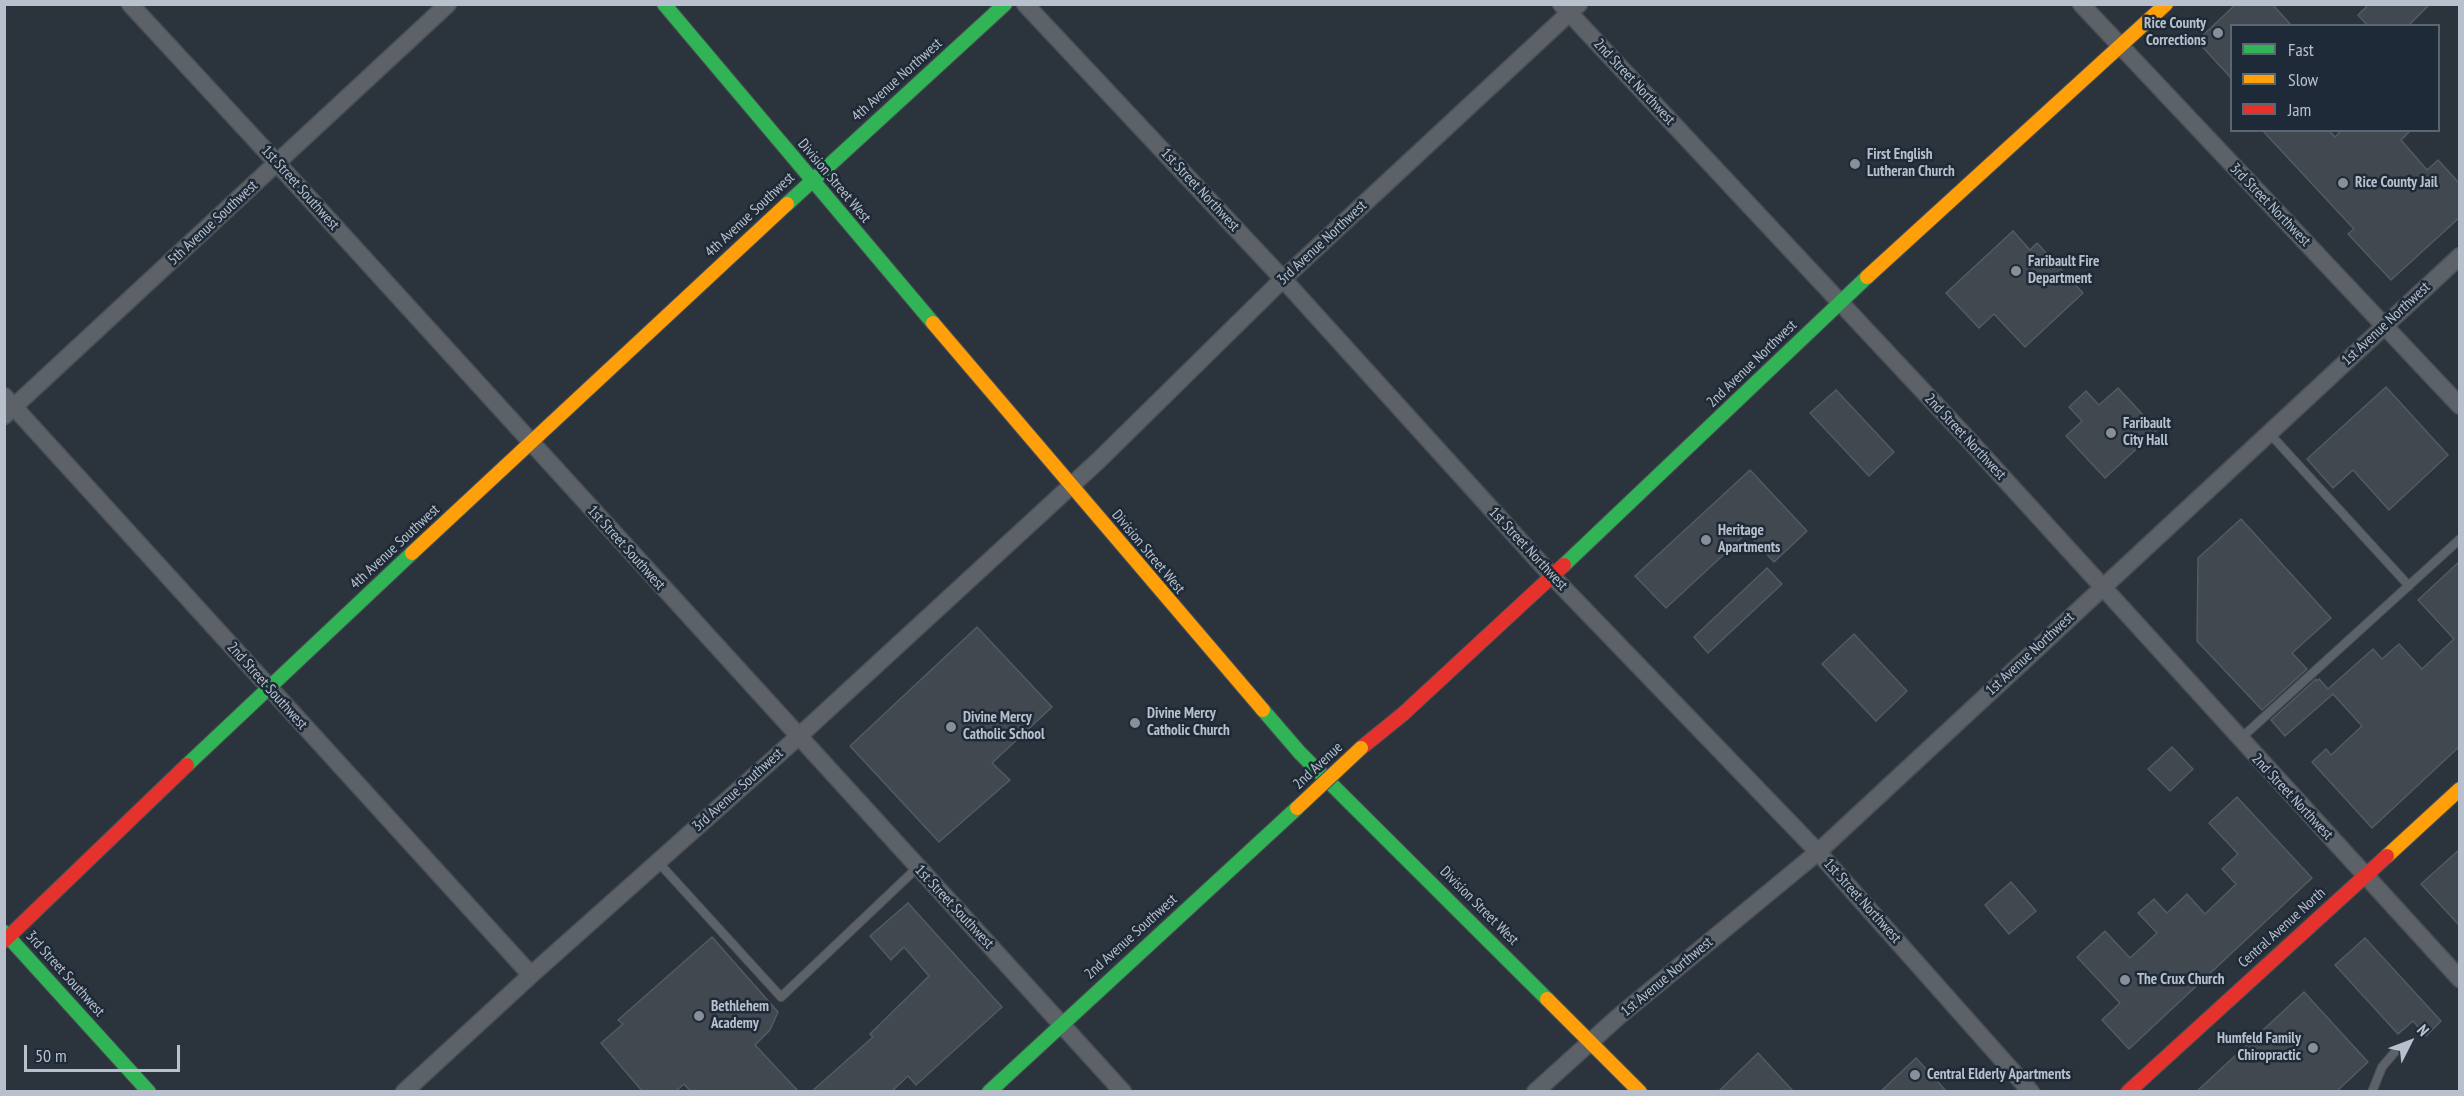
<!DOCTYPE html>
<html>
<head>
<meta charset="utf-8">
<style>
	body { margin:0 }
	#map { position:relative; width:2464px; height:1096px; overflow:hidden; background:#2b333c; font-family:"PT Sans Narrow",sans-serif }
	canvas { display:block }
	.frame { position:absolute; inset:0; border:6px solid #b7c0cc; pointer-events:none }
	.legend { position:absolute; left:2230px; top:24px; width:210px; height:108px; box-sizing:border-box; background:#1e2a37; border:2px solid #5b6673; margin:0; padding:8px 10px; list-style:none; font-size:18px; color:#b7c0cc }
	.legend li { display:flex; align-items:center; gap:12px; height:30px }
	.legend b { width:30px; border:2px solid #5b6673 }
	.north { position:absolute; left:2380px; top:1012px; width:60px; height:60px; -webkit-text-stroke:4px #1e2a37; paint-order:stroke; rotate:48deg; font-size:16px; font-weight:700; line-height:24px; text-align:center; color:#b7c0cc }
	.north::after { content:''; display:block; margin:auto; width:21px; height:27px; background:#b7c0cc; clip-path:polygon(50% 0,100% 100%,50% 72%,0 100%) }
	.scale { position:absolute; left:24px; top:1045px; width:156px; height:27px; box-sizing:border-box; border:3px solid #b7c0cc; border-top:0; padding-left:8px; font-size:18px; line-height:21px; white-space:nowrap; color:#b7c0cc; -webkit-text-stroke:4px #1e2a37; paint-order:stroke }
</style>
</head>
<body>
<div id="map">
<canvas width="2464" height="1096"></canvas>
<div class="frame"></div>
<ul class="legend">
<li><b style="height:8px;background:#30b455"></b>Fast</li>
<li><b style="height:8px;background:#ff9f0a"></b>Slow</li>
<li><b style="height:8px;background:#e5322d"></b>Jam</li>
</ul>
<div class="north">N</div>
<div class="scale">50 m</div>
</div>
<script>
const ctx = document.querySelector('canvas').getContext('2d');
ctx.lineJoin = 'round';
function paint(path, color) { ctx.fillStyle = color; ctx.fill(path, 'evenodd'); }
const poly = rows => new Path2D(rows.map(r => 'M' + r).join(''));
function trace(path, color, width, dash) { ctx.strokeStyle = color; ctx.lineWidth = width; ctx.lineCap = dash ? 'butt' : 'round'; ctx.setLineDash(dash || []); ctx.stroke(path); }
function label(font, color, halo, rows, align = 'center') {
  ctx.font = font + ' "PT Sans Narrow",sans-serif'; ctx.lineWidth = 5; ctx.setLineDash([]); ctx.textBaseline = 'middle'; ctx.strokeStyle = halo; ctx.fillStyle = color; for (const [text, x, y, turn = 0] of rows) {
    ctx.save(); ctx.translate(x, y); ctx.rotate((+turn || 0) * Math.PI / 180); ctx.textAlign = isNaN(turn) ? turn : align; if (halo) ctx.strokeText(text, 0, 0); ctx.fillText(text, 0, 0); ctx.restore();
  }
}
const building = poly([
	[2236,4,2272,4,2292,26,2232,26,2232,79,2197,41,2236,4],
	[2369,4,2430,4,2408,26,2368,26,2358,15,2369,4],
	[2262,130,2329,130,2335,137,2342,130,2411,130,2401,140,2427,170,2438,160,2460,184,2460,217,2391,280,2348,234,2354,229,2262,130],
	[2013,231,2030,250,2037,243,2083,293,2025,347,1994,314,1979,328,1946,293,2013,231],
	[2386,387,2448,455,2389,510,2353,470,2333,488,2307,459,2386,387],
	[2118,388,2157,430,2105,478,2066,436,2082,421,2069,407,2086,391,2099,405,2118,388],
	[1836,390,1894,452,1869,476,1810,413,1836,390],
	[1750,470,1807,531,1774,562,1747,533,1666,608,1635,576,1750,470],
	[2241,519,2331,618,2292,653,2307,669,2262,710,2197,641,2198,558,2241,519],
	[2460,561,2460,746,2372,828,2312,762,2326,749,2331,755,2362,726,2333,694,2285,736,2271,720,2316,679,2317,681,2319,679,2328,689,2373,649,2382,659,2399,644,2422,669,2454,639,2418,600,2460,561],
	[1767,568,1782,584,1708,653,1694,637,1767,568],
	[977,627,1052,707,992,763,1010,780,939,842,850,746,977,627],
	[1854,634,1907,691,1876,721,1822,664,1854,634],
	[2172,747,2193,769,2170,791,2148,769,2172,747],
	[2237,797,2312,878,2129,1049,2102,1020,2120,1003,2077,957,2105,931,2130,958,2157,933,2138,913,2154,899,2167,913,2187,894,2205,914,2236,884,2222,869,2238,854,2209,823,2237,797],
	[2460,849,2460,926,2421,884,2460,849],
	[2011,882,2036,911,2009,934,1985,905,2011,882],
	[908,903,1002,1007,916,1085,908,1076,891,1092,811,1092,873,1037,870,1034,929,976,904,947,891,960,870,936,908,903],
	[712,937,778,1012,770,1030,755,1045,799,1092,691,1092,684,1084,675,1092,643,1092,601,1043,623,1024,618,1020,712,937],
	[2365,938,2441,1021,2426,1036,2413,1021,2398,1034,2335,965,2365,938],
	[2304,992,2368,1062,2336,1092,2196,1092,2304,992],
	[1758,1053,1794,1092,1718,1092,1758,1053],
	[1916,1058,1947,1092,1880,1092,1916,1058]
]);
paint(building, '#41484f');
trace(building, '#545a63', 1.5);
const lane = poly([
	[2270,434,2409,586],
	[2240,739,2460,539],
	[658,862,781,997,918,867],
	[2372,1092,2382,1067,2394,1053]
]);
const street = poly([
	[130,4,277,163,1123,1092],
	[1025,4,1283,279,1552,576,1818,852,2031,1092],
	[1561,4,1967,438,2460,979],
	[2081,4,2460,406],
	[4,396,531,975],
	[4,416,448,4],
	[404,1092,531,975,798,737,1098,461,1283,279,1579,4],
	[1535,1092,1618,1017,1818,852,2460,256]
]);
const fast = poly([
	[664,4,933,323],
	[787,204,1005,4],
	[1564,565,1867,277],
	[1263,710,1300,753,1547,999],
	[187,765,412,553],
	[4,932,149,1092],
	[989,1092,1297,808]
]);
const slow = poly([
	[1867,277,2166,4],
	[933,323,1263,710],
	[412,553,787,204],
	[2387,856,2460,789],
	[1547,999,1640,1092]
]);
const jam = poly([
	[1361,748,1403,714,1564,565],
	[4,941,187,765],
	[2128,1092,2387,856]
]);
trace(lane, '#4a4f56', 10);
trace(street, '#4a4f56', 19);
trace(fast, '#4a4f56', 16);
trace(slow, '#4a4f56', 16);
trace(jam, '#4a4f56', 16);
trace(lane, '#5d6269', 8);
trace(street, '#5d6269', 16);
trace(fast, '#30b455', 14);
trace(slow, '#ff9f0a', 14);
trace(jam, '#e5322d', 14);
const slowBridge = poly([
	[1297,808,1361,748]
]);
trace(slowBridge, '#4a4f56', 16, []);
trace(slowBridge, '#ff9f0a', 14);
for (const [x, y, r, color] of [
	[2218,33,6,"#868f9a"],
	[1855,164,6,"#868f9a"],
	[2343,183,6,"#868f9a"],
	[2016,271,6,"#868f9a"],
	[2111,433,6,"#868f9a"],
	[1706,540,6,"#868f9a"],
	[1135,723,6,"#868f9a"],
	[951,727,6,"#868f9a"],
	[2125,980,6,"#868f9a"],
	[699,1016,6,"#868f9a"],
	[2313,1048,6,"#868f9a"],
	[1915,1075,6,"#868f9a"]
]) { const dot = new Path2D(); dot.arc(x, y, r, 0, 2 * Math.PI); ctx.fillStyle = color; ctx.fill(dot); trace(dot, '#1e2a37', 2); }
label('bold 15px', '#b7c0cc', '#1e2a37', [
	["Rice County",2206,24,"right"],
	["Corrections",2206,41,"right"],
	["First English",1867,155],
	["Lutheran Church",1867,172],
	["Rice County Jail",2355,183],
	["Faribault Fire",2028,262],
	["Department",2028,279],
	["Faribault",2123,424],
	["City Hall",2123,441],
	["Heritage",1718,531],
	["Apartments",1718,548],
	["Divine Mercy",1147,714],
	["Catholic Church",1147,731],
	["Divine Mercy",963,718],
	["Catholic School",963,735],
	["The Crux Church",2137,980],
	["Bethlehem",711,1007],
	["Academy",711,1024],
	["Humfeld Family",2301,1039,"right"],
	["Chiropractic",2301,1056,"right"],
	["Central Elderly Apartments",1927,1075]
], 'left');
label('15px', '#b7c0cc', '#1e2a37', [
	["4th Avenue Northwest",897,80,-42],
	["2nd Street Northwest",1634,82,47],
	["Division Street West",834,181,50],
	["1st Street Southwest",300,188,48],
	["1st Street Northwest",1200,190,47],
	["3rd Street Northwest",2270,205,46],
	["4th Avenue Southwest",750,215,-43],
	["5th Avenue Southwest",213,223,-43],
	["3rd Avenue Northwest",1322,243,-43],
	["1st Avenue Northwest",2386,324,-43],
	["2nd Avenue Northwest",1752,364,-44],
	["2nd Street Northwest",1965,437,47],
	["4th Avenue Southwest",395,547,-43],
	["1st Street Southwest",626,548,48],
	["1st Street Northwest",1528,549,47],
	["Division Street West",1148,552,50],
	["1st Avenue Northwest",2030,654,-43],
	["2nd Street Southwest",267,686,48],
	["2nd Avenue",1318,766,-43],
	["3rd Avenue Southwest",738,790,-42],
	["2nd Street Northwest",2292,797,47],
	["1st Street Northwest",1862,901,48],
	["Division Street West",1479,906,45],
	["1st Street Southwest",954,907,47],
	["Central Avenue North",2282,928,-42],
	["2nd Avenue Southwest",1131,937,-42],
	["3rd Street Southwest",65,974,48],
	["1st Avenue Northwest",1667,977,-40]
]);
</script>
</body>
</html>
